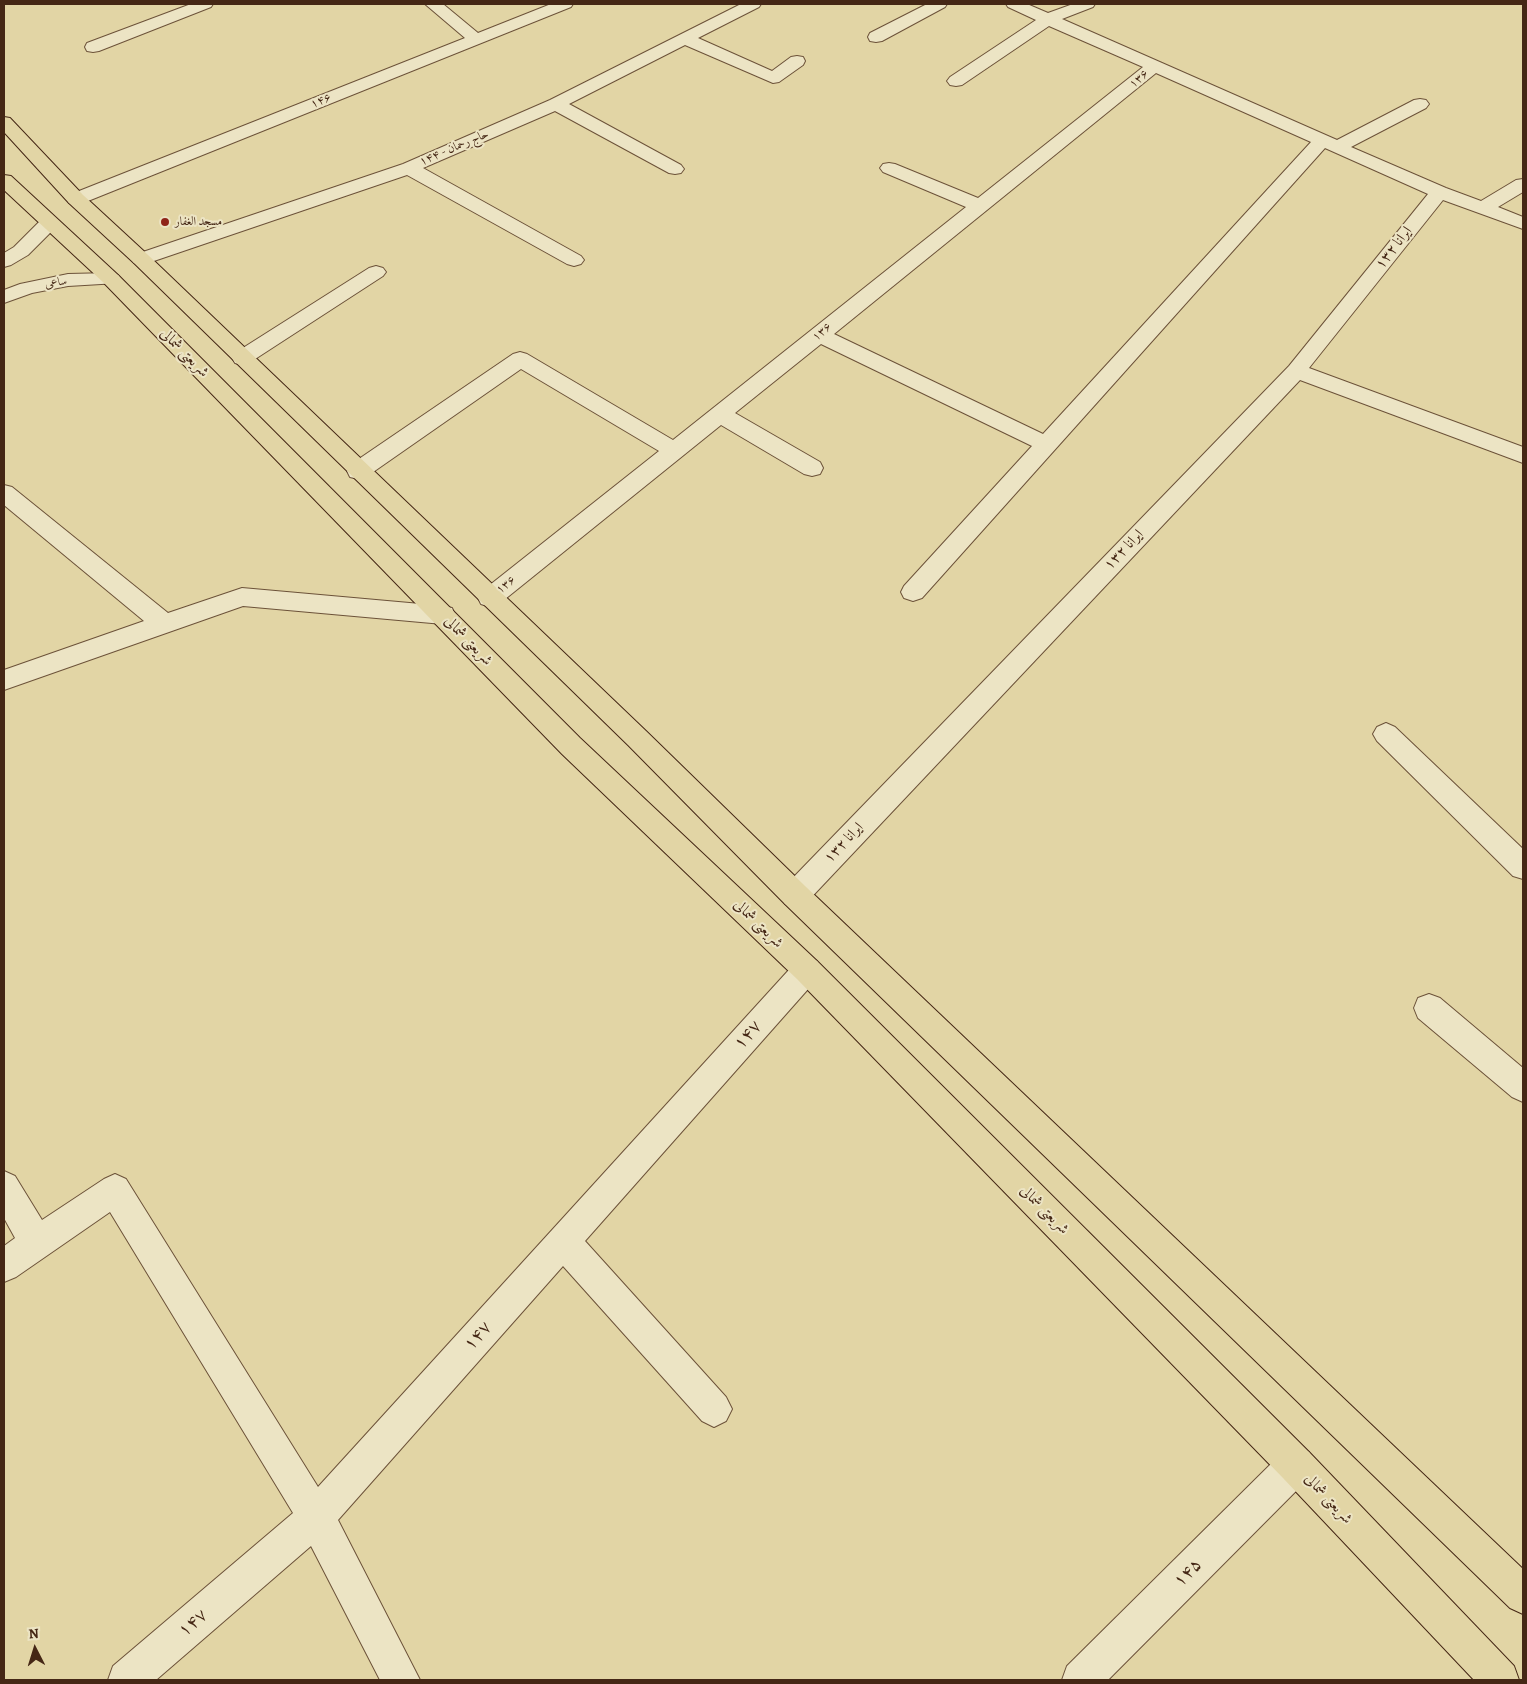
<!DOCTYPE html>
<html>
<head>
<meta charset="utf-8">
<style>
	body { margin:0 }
	#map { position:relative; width:1527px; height:1684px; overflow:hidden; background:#e2d5a5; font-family:Alegreya,serif }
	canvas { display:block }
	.frame { position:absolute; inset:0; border:5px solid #452715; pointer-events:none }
	.north { position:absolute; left:10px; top:1624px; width:50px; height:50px; -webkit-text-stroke:4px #ece4c4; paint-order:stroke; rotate:355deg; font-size:14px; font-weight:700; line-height:20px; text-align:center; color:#452715 }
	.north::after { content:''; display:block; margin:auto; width:18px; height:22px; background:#452715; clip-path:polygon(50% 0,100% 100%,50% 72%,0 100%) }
</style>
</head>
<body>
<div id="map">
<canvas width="1527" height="1684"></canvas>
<div class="frame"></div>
<div class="north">N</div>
</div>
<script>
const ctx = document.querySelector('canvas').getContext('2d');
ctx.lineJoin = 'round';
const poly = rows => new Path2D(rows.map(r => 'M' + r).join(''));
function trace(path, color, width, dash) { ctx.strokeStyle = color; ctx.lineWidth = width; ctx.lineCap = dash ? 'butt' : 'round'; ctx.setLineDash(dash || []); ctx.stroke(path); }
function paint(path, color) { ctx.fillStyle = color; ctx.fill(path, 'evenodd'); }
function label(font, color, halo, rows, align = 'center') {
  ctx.font = font + ' Alegreya,Amiri,serif'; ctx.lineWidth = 4; ctx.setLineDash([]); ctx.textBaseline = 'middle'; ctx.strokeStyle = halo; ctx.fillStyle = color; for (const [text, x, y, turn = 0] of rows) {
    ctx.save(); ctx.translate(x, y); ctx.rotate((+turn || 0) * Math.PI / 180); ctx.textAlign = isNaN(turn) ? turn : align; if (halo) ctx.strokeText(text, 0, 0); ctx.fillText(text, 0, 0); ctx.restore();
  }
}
const minor = poly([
	[191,4,213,4,211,7,99,51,93,52,87,51,85,47,87,43,191,4],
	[425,4,443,4,478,33,551,4,573,4,571,7,83,203,76,205,69,203,67,199,69,195,465,38,425,4],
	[741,4,761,4,759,7,698,38,772,71,791,57,797,56,803,57,805,61,803,65,779,82,773,83,685,45,569,104,681,165,684,169,681,173,675,174,669,173,555,111,423,168,581,256,584,260,581,264,574,266,567,264,407,175,148,263,141,265,134,263,131,259,134,255,403,164,550,100,741,4],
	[927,4,947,4,945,7,882,41,876,42,870,41,868,37,870,33,927,4],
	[1006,4,1027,4,1048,13,1073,4,1095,4,1093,7,1062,19,1337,140,1414,100,1420,99,1426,100,1429,104,1426,108,1351,147,1446,188,1481,201,1516,180,1523,179,1523,192,1498,207,1523,217,1523,229,1443,200,1309,368,1523,447,1523,463,1300,380,805,904,795,907,785,904,781,895,785,886,1289,366,1428,194,1325,148,922,598,913,601,904,598,901,592,904,586,1032,446,821,344,735,413,820,462,823,468,820,474,812,476,804,474,721,425,499,604,490,607,481,604,478,598,481,592,659,451,521,369,366,477,358,479,350,477,347,471,350,465,513,354,520,352,527,354,673,440,966,207,883,172,880,168,883,164,889,163,895,164,978,198,1143,67,1049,26,962,85,956,86,950,85,947,81,950,77,1036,20,1008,7,1006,4],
	[1156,73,1311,142,1043,434,834,334,1156,73],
	[49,217,56,219,59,223,56,227,28,255,11,265,4,267,4,253,14,247,42,219,49,217],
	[376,266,383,268,386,272,383,276,249,363,242,365,235,363,232,358,235,353,369,268,376,266],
	[111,273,118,275,121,279,118,283,68,286,32,293,4,303,4,290,20,284,68,274,111,273],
	[4,485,12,487,168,613,242,588,443,606,452,608,455,615,452,622,443,624,243,606,4,690,4,670,144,621,4,505,4,485],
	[1386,723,1395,727,1523,849,1523,879,1513,876,1377,741,1373,734,1377,727,1386,723],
	[807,957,817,961,822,970,817,979,585,1241,726,1397,732,1409,726,1421,714,1427,702,1421,563,1266,338,1520,420,1680,380,1680,311,1546,156,1680,108,1680,113,1666,293,1513,110,1212,16,1277,4,1282,4,1246,15,1238,4,1218,4,1171,15,1176,42,1220,104,1179,115,1174,126,1179,318,1487,797,961,807,957],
	[1429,994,1440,998,1523,1068,1523,1102,1512,1097,1418,1018,1414,1008,1418,998,1429,994],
	[1296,1447,1309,1452,1314,1465,1309,1478,1108,1680,1062,1680,1067,1666,1283,1452,1296,1447]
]);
const major = poly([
	[4,117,10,118,83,195,148,255,646,731,805,886,1523,1569,1523,1614,1510,1608,785,904,628,745,134,263,69,203,4,132,4,117],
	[4,175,11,176,118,275,580,738,817,961,1309,1452,1514,1666,1519,1680,1474,1680,1283,1478,797,979,562,754,104,283,4,190,4,175]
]);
trace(minor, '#6c5239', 2);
trace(major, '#452715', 2);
paint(minor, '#ece4c4');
paint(major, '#e2d5a5');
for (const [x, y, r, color] of [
	[165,222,5,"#8f2418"]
]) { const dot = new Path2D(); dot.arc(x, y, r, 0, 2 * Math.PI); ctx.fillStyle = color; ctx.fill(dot); trace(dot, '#ece4c4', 2); }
label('12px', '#452715', '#ece4c4', [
	["۱۳۶",1139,79,-39],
	["۱۴۶",321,101,-22],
	["حاج رحمان - ۱۴۴",454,148,-23],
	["ساعی",56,283,-10],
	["۱۳۶",822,332,-39],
	["۱۳۶",506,585,-38]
]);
label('12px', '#452715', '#ece4c4', [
	["مسجد الغفار",175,222]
], 'left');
label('15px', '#452715', '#ece4c4', [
	["ایرانا ۱۳۲",1394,248,-51],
	["شریعتی شمالی",184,353,45],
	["ایرانا ۱۳۲",1124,550,-46],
	["شریعتی شمالی",468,641,46],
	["ایرانا ۱۳۲",844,843,-46],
	["شریعتی شمالی",758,924,44],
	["شریعتی شمالی",1044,1210,45],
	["شریعتی شمالی",1328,1499,47]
]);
label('18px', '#452715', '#ece4c4', [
	["۱۴۷",748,1035,-48],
	["۱۴۷",478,1336,-48],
	["۱۴۵",1188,1573,-45],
	["۱۴۷",193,1623,-41]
]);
</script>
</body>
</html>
